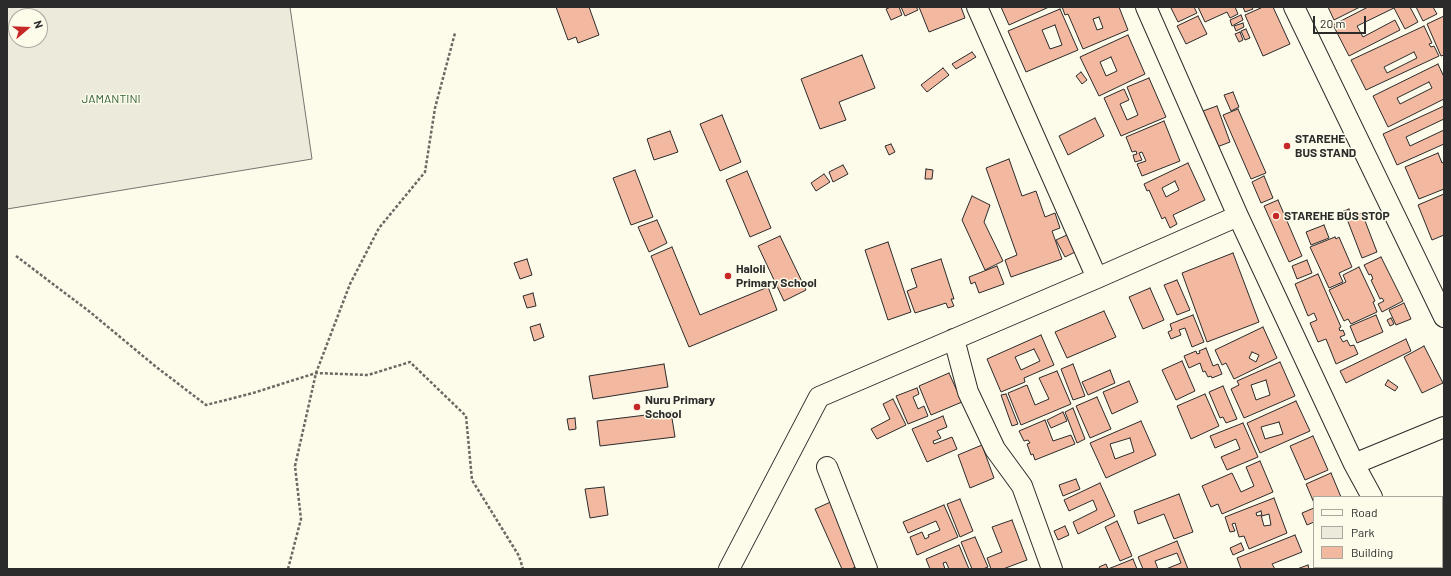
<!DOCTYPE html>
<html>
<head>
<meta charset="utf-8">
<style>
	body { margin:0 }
	#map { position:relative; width:1451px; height:576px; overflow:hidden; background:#fdfbea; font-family:Barlow,sans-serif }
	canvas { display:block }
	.frame { position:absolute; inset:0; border:8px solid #2b2b2b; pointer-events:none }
	.legend { position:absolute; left:1313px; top:496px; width:130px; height:72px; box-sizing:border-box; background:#fdfbea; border:1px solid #a9a89e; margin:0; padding:5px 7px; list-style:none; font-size:12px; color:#2b2b2b }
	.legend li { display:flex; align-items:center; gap:8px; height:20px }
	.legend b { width:20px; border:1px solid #a9a89e }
	.north { position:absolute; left:8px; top:8px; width:40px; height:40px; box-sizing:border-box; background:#fdfbea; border:1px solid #a9a89e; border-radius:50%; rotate:71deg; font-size:11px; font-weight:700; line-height:16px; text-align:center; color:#2b2b2b }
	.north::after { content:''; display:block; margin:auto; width:14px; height:18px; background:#c62828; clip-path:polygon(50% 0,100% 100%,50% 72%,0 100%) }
	.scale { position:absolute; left:1313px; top:16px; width:53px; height:18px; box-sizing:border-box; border:2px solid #2b2b2b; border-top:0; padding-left:5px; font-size:12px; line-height:14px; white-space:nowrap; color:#2b2b2b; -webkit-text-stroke:3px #fdfbea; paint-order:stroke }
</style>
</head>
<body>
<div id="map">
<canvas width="1451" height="576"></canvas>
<div class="frame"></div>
<ul class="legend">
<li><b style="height:5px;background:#fdfbea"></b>Road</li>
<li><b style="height:11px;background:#ecebdb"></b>Park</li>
<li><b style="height:11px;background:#f2b8a0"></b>Building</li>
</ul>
<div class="north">N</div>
<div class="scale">20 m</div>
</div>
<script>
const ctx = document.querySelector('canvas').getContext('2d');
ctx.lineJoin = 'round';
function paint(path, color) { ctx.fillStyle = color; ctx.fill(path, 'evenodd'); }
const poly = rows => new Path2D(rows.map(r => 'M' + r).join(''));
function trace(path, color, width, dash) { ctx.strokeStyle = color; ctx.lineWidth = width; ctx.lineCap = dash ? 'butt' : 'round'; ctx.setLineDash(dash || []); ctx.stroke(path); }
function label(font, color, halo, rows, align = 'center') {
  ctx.font = font + ' Barlow,sans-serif'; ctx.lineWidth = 3; ctx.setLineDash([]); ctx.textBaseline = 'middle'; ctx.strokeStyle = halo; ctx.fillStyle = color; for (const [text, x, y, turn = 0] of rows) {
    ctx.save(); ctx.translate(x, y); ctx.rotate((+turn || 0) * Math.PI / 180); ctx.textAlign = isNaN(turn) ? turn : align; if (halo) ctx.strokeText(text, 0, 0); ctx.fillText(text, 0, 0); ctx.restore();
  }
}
const green = poly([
	[7,7,290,7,312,159,7,209,7,7],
	[16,16,40,16,40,40,16,40,16,16]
]);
paint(green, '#ecebdb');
trace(green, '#74746e', 1);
const building = poly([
	[556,7,589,7,599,35,578,43,576,37,568,40,556,7],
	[891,7,899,7,902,15,891,20,886,9,891,7],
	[901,7,916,7,918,10,905,16,901,7],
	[919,7,961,7,965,18,929,32,919,7],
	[1001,7,1049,7,1009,25,1001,7],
	[1062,7,1119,7,1128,30,1083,49,1068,14,1065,15,1062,7],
	[1099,17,1103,28,1097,30,1093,19,1099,17],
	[1174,7,1194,7,1197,13,1178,22,1171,8,1174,7],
	[1198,7,1235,7,1238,14,1230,18,1227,12,1205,22,1198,7],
	[1243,7,1252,7,1253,9,1245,12,1243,7],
	[1263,7,1273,7,1290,44,1263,56,1245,15,1263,7],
	[1328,7,1360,7,1334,20,1328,7],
	[1368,7,1410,7,1418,22,1405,29,1394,8,1357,26,1363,37,1395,20,1400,30,1349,56,1333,25,1368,7],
	[1416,7,1433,7,1437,14,1423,21,1416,7],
	[1060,9,1078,50,1026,72,1008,31,1060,9],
	[1055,25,1062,45,1050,49,1042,30,1055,25],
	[1241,15,1243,20,1232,26,1230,20,1241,15],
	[1198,16,1207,34,1186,44,1177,26,1198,16],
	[1444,16,1444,55,1441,56,1427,24,1444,16],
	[1243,23,1244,27,1236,31,1234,26,1243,23],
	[1424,26,1432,43,1429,44,1431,47,1434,46,1439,56,1366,90,1351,60,1424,26],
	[1414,52,1417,58,1387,73,1384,67,1414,52],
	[1246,29,1250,38,1245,40,1241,31,1246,29],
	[1240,32,1243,40,1239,42,1235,34,1240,32],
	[1128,35,1145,74,1099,96,1080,57,1128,35],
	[1111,57,1117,71,1106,76,1100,62,1111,57],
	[972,52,976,57,956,69,952,64,972,52],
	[862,55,875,88,839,102,846,120,820,129,801,79,862,55],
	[1438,64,1444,77,1444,99,1388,127,1373,96,1438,64],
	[1429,82,1432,88,1400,104,1397,98,1429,82],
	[943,68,949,75,927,92,921,85,943,68],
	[1081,72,1087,80,1082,84,1076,76,1081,72],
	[1149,78,1166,117,1121,136,1104,98,1124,89,1129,100,1120,104,1127,120,1138,115,1127,87,1149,78],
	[1233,92,1239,107,1231,111,1224,95,1233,92],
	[1217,106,1230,142,1217,147,1203,111,1217,106],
	[1444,106,1444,119,1406,137,1410,146,1444,130,1444,144,1397,165,1383,134,1444,106],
	[1238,109,1266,173,1251,179,1223,115,1238,109],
	[722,115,741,162,720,171,700,124,722,115],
	[1095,118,1104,136,1068,155,1059,136,1095,118],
	[1164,121,1180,161,1142,176,1137,164,1146,161,1142,152,1139,153,1142,160,1135,162,1133,155,1137,154,1136,151,1132,152,1126,137,1164,121],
	[670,131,678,152,654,160,647,139,670,131],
	[891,144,895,152,889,155,885,146,891,144],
	[1438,153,1442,163,1444,162,1444,189,1419,199,1405,167,1438,153],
	[1009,159,1022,196,1036,191,1045,217,1055,213,1060,228,1052,231,1062,259,1011,277,1005,260,1017,255,986,168,1009,159],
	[1188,163,1205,200,1173,215,1177,224,1170,228,1165,217,1162,219,1149,190,1147,191,1144,184,1188,163],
	[1175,181,1179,190,1166,197,1162,188,1175,181],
	[843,165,848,174,833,182,829,172,843,165],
	[926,169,933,170,932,179,925,179,926,169],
	[635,170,653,217,631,225,613,178,635,170],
	[747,171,771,228,750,237,726,180,747,171],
	[824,174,830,182,816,191,811,183,824,174],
	[1264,176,1273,198,1261,203,1252,182,1264,176],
	[1444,194,1444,235,1432,240,1418,205,1444,194],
	[972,196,990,205,984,222,1003,261,985,270,962,220,972,196],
	[1278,200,1302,256,1289,262,1264,206,1278,200],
	[1349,209,1351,216,1341,220,1339,213,1349,209],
	[1362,213,1377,252,1362,258,1347,219,1362,213],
	[657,220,667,243,649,252,638,227,657,220],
	[1324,225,1329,238,1311,245,1306,232,1324,225],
	[1067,235,1075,252,1065,257,1056,240,1067,235],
	[780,236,806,290,784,301,758,246,780,236],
	[1335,237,1336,239,1339,237,1352,267,1339,273,1343,282,1329,288,1310,247,1335,237],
	[888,242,911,312,888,320,865,250,888,242],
	[672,247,700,315,768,287,777,310,689,347,651,256,672,247],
	[1233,253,1259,322,1207,342,1182,273,1233,253],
	[1381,257,1403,301,1382,312,1378,304,1384,301,1382,298,1380,299,1371,280,1373,279,1371,274,1369,275,1364,265,1381,257],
	[527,259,532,275,520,279,514,263,527,259],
	[941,259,954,299,951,299,954,306,948,308,946,303,915,313,907,291,917,287,911,269,941,259],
	[1307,260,1312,273,1297,279,1292,266,1307,260],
	[997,266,1004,284,979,293,975,282,971,284,969,277,997,266],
	[1359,267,1375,301,1373,302,1377,312,1351,324,1348,319,1344,321,1329,290,1346,282,1343,275,1359,267],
	[1318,274,1341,327,1339,328,1340,331,1343,330,1345,335,1340,337,1343,342,1347,340,1350,346,1354,345,1358,354,1336,364,1326,339,1318,342,1310,323,1317,320,1314,313,1308,316,1295,284,1318,274],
	[1177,280,1190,310,1177,315,1164,285,1177,280],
	[1150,288,1164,320,1143,329,1129,297,1150,288],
	[533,293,536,306,527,308,523,296,533,293],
	[1404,303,1411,319,1396,325,1389,310,1404,303],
	[1104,311,1116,337,1067,358,1055,332,1104,311],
	[1193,315,1204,342,1192,347,1185,328,1179,330,1181,335,1171,339,1168,332,1172,330,1170,324,1193,315],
	[1376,315,1383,332,1357,343,1350,326,1376,315],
	[1391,318,1394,324,1390,326,1387,320,1391,318],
	[540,324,544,337,534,341,530,327,540,324],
	[1263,327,1277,358,1234,379,1226,363,1222,365,1215,350,1263,327],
	[1252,352,1259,355,1256,362,1249,358,1252,352],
	[1041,335,1054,365,1024,378,1025,382,1001,392,987,359,1041,335],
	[1034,349,1040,361,1021,370,1015,357,1034,349],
	[1406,339,1411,351,1346,383,1340,371,1406,339],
	[1424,346,1443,383,1422,393,1404,357,1424,346],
	[1206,348,1213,366,1218,364,1222,374,1212,378,1211,376,1208,377,1205,371,1203,372,1200,363,1189,368,1184,356,1196,351,1197,354,1200,353,1199,351,1206,348],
	[1182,361,1195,391,1176,400,1162,370,1182,361],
	[1280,362,1295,396,1244,418,1231,389,1239,385,1237,381,1280,362],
	[1266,380,1270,395,1256,400,1251,385,1266,380],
	[664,364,668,387,593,399,589,376,664,364],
	[1073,364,1085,396,1073,400,1061,369,1073,364],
	[1110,370,1115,383,1088,395,1082,382,1110,370],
	[1057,371,1071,404,1021,425,1008,393,1027,385,1035,405,1049,399,1039,378,1057,371],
	[949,373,962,402,931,415,919,386,949,373],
	[1388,380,1398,387,1395,391,1385,385,1388,380],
	[1129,381,1138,402,1112,414,1103,392,1129,381],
	[1223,386,1237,419,1226,423,1223,417,1220,418,1209,392,1223,386],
	[917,388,919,394,913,397,918,409,924,406,928,416,908,424,896,396,917,388],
	[1006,394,1018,424,1012,426,1001,395,1006,394],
	[1205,394,1219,426,1191,439,1177,406,1205,394],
	[1097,397,1111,429,1090,438,1076,406,1097,397],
	[893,399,906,425,877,439,871,429,890,419,883,404,893,399],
	[1296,401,1310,431,1260,453,1247,423,1296,401],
	[1279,422,1283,434,1265,439,1261,427,1279,422],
	[1073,408,1085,439,1077,443,1065,412,1073,408],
	[671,412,675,437,600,446,597,421,671,412],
	[1063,412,1067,421,1051,428,1047,420,1063,412],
	[943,416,947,427,937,431,941,438,933,441,934,444,952,437,957,449,927,462,912,429,943,416],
	[575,418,576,429,569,430,567,419,575,418],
	[1045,420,1053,441,1071,435,1075,444,1035,460,1033,454,1031,455,1027,444,1030,443,1028,440,1024,441,1019,431,1045,420],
	[1141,421,1156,455,1106,478,1090,443,1141,421],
	[1130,438,1134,452,1115,459,1110,444,1130,438],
	[1243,423,1258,457,1227,470,1221,457,1240,449,1236,439,1215,448,1210,436,1243,423],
	[1313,436,1328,470,1305,480,1290,446,1313,436],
	[982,445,994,478,970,488,958,455,982,445],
	[1260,461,1273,492,1222,514,1218,504,1211,507,1202,486,1232,473,1241,492,1254,486,1246,467,1260,461],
	[1331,473,1341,497,1314,497,1314,503,1306,484,1331,473],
	[1076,479,1080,489,1063,496,1059,485,1076,479],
	[1100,483,1115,516,1078,534,1073,522,1097,510,1093,500,1069,511,1064,500,1100,483],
	[604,487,608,515,590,518,585,489,604,487],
	[1179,494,1193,532,1174,539,1164,514,1138,524,1134,511,1179,494],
	[1274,498,1287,533,1249,549,1244,536,1239,537,1235,523,1232,524,1235,531,1230,532,1225,517,1274,498],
	[1261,511,1262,516,1269,514,1271,525,1264,526,1261,515,1257,516,1256,513,1261,511],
	[960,499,973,531,960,537,947,504,960,499],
	[835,500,863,564,851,569,842,569,815,509,835,500],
	[944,505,958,537,917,555,910,537,922,532,925,539,929,537,928,535,940,530,936,521,908,533,903,522,944,505],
	[1314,508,1314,522,1307,525,1302,513,1314,508],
	[1012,520,1027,560,1003,569,991,569,987,558,1002,552,992,527,1012,520],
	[1117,521,1132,556,1120,561,1105,527,1117,521],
	[1065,526,1069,535,1058,540,1054,531,1065,526],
	[1295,535,1302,552,1272,564,1275,569,1241,569,1237,558,1295,535],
	[975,537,988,567,983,569,972,569,961,542,975,537],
	[1177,541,1188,569,1166,569,1181,563,1177,553,1155,561,1158,569,1143,569,1138,557,1177,541],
	[1241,543,1244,550,1233,555,1230,548,1241,543],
	[959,545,969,569,949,569,946,562,943,563,945,569,930,569,926,559,959,545],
	[1133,559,1137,569,1100,569,1099,567,1106,564,1108,569,1133,559],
	[1308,565,1309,569,1297,569,1308,565]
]);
paint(building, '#f2b8a0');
trace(building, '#2b2b2b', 1);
const minor = poly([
	[977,7,1097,278],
	[1294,7,1444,317],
	[1238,216,1354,464],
	[954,339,968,392,995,449,1022,486,1052,569],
	[827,467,867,569],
	[1372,497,1354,464,1444,427],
	[729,569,819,397,1097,278,1238,216,1146,7],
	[1393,569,1398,567]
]);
trace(minor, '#2b2b2b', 22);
trace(poly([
	[16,256,90,312,155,366,206,405,253,393,316,373,368,375,410,362,466,416,472,480,519,556,523,569],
	[288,569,301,519,295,466,316,373,350,284,379,228,425,172,435,108,455,33]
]), '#6a6964', 2.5, [3, 2]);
trace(minor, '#fdfbea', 20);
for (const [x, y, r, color] of [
	[1287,146,4,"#c62828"],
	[1276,216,4,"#c62828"],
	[728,276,4,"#c62828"],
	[637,407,4,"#c62828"]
]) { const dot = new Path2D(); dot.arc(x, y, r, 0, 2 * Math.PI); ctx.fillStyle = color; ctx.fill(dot); trace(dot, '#fdfbea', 1.5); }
label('12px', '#34623c', '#fdfbea', [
	["JAMANTINI",111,99]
]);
label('bold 12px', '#2b2b2b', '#fdfbea', [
	["STAREHE",1295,139],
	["BUS STAND",1295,153],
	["STAREHE BUS STOP",1284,216],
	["Haloli",736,269],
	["Primary School",736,283],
	["Nuru Primary",645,400],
	["School",645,414]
], 'left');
</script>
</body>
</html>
